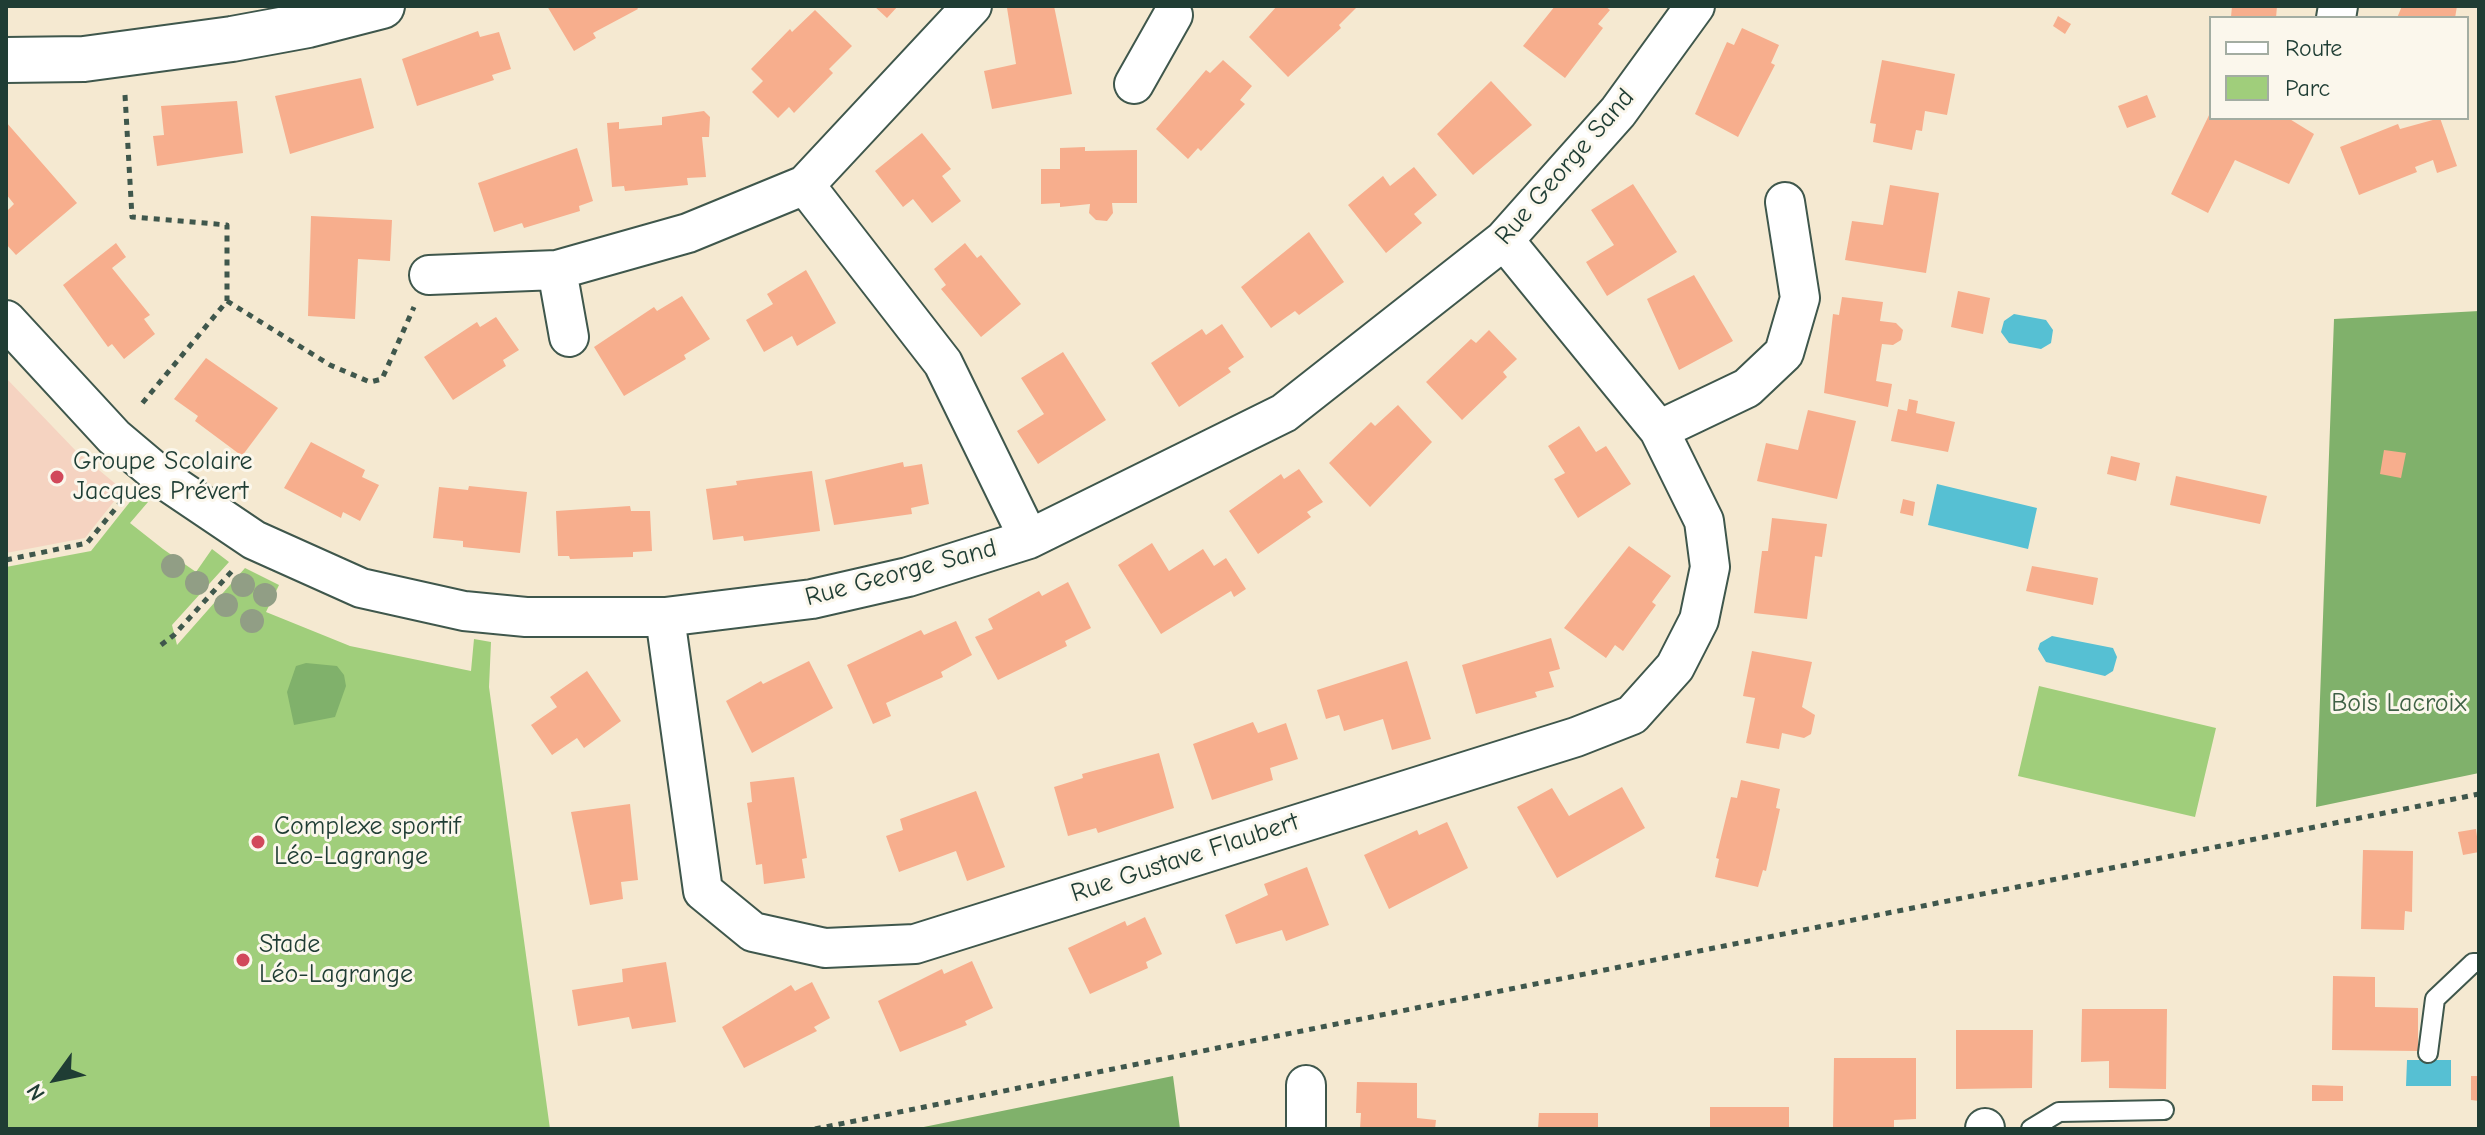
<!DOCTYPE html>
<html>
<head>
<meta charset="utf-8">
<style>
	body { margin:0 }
	#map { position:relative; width:2485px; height:1135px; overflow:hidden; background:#f5e9d1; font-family:"Comic Neue",sans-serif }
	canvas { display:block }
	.frame { position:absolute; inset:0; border:8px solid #1f3d34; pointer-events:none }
	.legend { position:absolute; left:2209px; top:16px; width:260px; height:104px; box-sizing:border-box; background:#fbf7ec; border:2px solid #a3ada2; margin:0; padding:10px 14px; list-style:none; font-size:24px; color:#1f3d34 }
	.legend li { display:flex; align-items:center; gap:16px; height:40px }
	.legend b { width:40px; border:2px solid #a3ada2 }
	.north { position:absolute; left:16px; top:1039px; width:80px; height:80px; -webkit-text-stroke:6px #fbf7ec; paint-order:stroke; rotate:237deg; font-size:22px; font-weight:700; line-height:32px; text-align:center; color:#1f3d34 }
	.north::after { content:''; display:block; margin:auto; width:28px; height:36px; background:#1f3d34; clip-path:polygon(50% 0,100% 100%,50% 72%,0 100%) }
</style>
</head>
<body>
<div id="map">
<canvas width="2485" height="1135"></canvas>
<div class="frame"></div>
<ul class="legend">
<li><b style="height:10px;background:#fff"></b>Route</li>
<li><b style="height:22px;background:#a0ce7b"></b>Parc</li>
</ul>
<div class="north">N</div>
</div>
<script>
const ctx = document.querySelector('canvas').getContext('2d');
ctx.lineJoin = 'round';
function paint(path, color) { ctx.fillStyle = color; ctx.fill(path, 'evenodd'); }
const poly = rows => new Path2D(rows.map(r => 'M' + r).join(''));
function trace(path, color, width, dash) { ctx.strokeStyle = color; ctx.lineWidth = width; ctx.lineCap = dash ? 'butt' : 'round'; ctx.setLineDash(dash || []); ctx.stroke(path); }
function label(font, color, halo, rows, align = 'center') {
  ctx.font = font + ' "Comic Neue",sans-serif'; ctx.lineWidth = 6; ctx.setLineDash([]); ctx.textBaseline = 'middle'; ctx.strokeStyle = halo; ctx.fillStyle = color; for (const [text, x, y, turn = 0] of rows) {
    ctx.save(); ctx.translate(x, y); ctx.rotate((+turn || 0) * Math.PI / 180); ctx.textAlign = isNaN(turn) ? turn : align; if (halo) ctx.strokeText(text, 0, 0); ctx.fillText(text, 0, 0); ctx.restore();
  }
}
paint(poly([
	[6,378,76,451,123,490,85,538,6,553]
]), '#f5d3c1');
paint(poly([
	[137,493,148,502,130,523,163,549,196,572,212,549,229,562,172,625,177,645,245,568,279,585,266,612,350,646,471,671,474,639,491,642,489,687,550,1129,6,1129,6,567,91,551],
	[2039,686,2216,728,2195,817,2018,776]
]), '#a0ce7b');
paint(poly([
	[2479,311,2479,773,2316,807,2334,319],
	[306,663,337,666,344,675,346,686,335,717,294,725,287,692,296,666],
	[1173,1076,1180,1129,914,1129]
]), '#80b16b');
paint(poly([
	[2014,314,2046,320,2053,330,2051,343,2041,349,2009,343,2001,332,2004,321],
	[1937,484,2037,508,2028,549,1928,525],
	[2052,636,2113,648,2117,657,2113,671,2105,676,2046,662,2038,649,2040,643],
	[2407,1060,2451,1060,2451,1086,2406,1086]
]), '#56c0d3');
paint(poly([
	[547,6,636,6,638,9,593,33,596,38,574,51],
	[874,6,898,6,887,18],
	[1054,6,1072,94,992,109,984,71,1016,64,1007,8],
	[1277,6,1358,6,1339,25,1341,28,1288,77,1249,37],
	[1555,6,1605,6,1610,10,1598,24,1603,28,1565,78,1523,46],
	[2232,6,2277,6,2276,18,2231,17],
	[2402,6,2457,6,2455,18,2397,18],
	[815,10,852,46,829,69,833,73,794,113,789,107,778,118,752,92,763,81,751,69,790,29,792,32],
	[2058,16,2071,24,2065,34,2053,26],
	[1742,28,1779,45,1771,63,1775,65,1738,137,1695,114,1727,42,1734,45],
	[478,31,480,37,499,32,511,69,492,75,494,80,417,106,402,59],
	[1223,60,1252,86,1240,100,1245,104,1201,151,1198,148,1188,159,1156,129,1206,70,1210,73],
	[1882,60,1955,74,1947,115,1925,111,1922,131,1916,130,1912,150,1873,142,1876,124,1870,123],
	[361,78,374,128,290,154,275,96],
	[1491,81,1532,125,1473,175,1437,134],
	[2147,95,2156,117,2127,128,2118,106],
	[237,101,243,153,157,166,153,136,164,135,161,106],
	[704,111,710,117,709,137,702,137,706,177,687,178,688,185,625,191,624,186,612,187,607,123,619,122,619,129,662,125,662,117],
	[2211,111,2211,118,2288,118,2314,134,2289,184,2235,160,2208,213,2171,194],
	[2440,118,2457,166,2437,173,2433,160,2415,167,2417,172,2359,195,2340,147,2398,124,2400,129],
	[6,122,77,203,16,255,6,244,6,212,14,204,6,194],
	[922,133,951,169,942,176,961,201,932,223,913,199,903,207,875,171],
	[1085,147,1085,151,1137,150,1137,203,1112,203,1113,213,1107,221,1096,220,1089,213,1090,204,1060,207,1060,203,1041,204,1041,169,1060,169,1060,148],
	[577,148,593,201,579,206,580,211,524,228,522,223,494,232,478,183],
	[1414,167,1437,195,1414,214,1422,223,1386,253,1348,205,1383,176,1390,186],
	[1633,184,1677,252,1607,296,1586,262,1614,245,1591,210],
	[1890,185,1939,193,1926,273,1845,260,1852,221,1883,225],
	[311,216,392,220,390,261,358,259,355,319,308,316],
	[1309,232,1344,282,1299,315,1295,311,1271,328,1241,287],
	[116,243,126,257,112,268,150,315,144,319,155,334,124,359,112,344,108,347,63,285],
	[965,243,977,258,981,255,1021,304,981,337,941,289,946,285,934,269],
	[806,270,836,323,797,346,792,336,764,352,746,320,773,304,767,294],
	[1694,275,1733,341,1679,370,1647,299],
	[1958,291,1990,298,1983,334,1951,327],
	[682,296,710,339,684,355,686,359,624,396,594,347,654,307,657,311],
	[1842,297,1883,302,1880,321,1896,323,1903,330,1901,340,1893,345,1882,344,1876,381,1892,384,1888,407,1824,393,1833,314,1839,315],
	[496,317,519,350,503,360,506,366,453,400,424,357,477,322,480,327],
	[1222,324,1244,357,1228,368,1231,372,1179,407,1151,363,1202,329,1206,335],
	[1489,330,1517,359,1503,372,1507,377,1462,420,1426,382,1471,339,1476,343],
	[1063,352,1106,420,1038,464,1017,431,1044,414,1021,378],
	[206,358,278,408,242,456,195,421,198,416,174,399],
	[1909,399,1918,401,1916,413,1955,422,1948,452,1891,441,1898,409,1907,411],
	[1398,405,1432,442,1370,507,1329,463,1371,422,1375,426],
	[1808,410,1856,421,1837,499,1757,481,1766,443,1798,450],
	[1579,426,1596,452,1606,446,1631,484,1578,518,1554,479,1565,473,1548,446],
	[311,442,365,470,362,477,379,485,360,521,343,512,341,518,284,488],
	[2384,450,2406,453,2401,478,2380,474],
	[2111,456,2140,463,2136,481,2107,474],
	[903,462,904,467,922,464,929,504,911,508,912,514,834,525,825,480],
	[1299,469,1323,502,1307,512,1311,517,1258,554,1229,511,1281,474,1284,479],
	[812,471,820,531,744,541,743,536,713,540,706,489,737,485,736,481],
	[2176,476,2267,496,2260,524,2170,505],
	[469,486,527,492,520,553,463,547,463,541,433,538,439,487,468,490],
	[1903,499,1915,502,1913,516,1900,513],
	[630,506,631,511,650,511,652,551,633,552,633,557,570,559,569,556,558,556,556,511],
	[1772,518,1827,524,1822,557,1815,556,1807,619,1754,613,1762,551,1768,551],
	[1152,543,1169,571,1203,549,1214,566,1226,558,1246,589,1234,597,1231,591,1161,634,1118,565],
	[1629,546,1671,576,1652,602,1656,605,1623,651,1615,645,1606,658,1564,628],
	[2032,566,2098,578,2093,605,2026,591],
	[1068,582,1091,628,1065,641,1067,646,998,680,975,637,993,629,988,619,1039,591,1042,596],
	[956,621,972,655,941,672,943,677,886,703,891,716,873,724,847,665,921,630,924,635],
	[1551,638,1560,669,1549,672,1554,687,1535,692,1537,697,1476,714,1462,665],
	[1752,651,1812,662,1802,707,1815,715,1811,734,1804,738,1782,733,1779,749,1746,743,1755,698,1743,696],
	[809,661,833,708,752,753,726,701,761,681,763,684],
	[1407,661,1431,739,1392,750,1383,719,1344,731,1339,715,1326,719,1317,690],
	[587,671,621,721,584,748,577,738,552,755,531,725,557,707,550,697],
	[1253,722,1258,733,1286,723,1298,759,1270,768,1273,780,1212,800,1193,744],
	[1159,753,1174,808,1098,833,1096,828,1068,836,1054,787,1083,778,1082,774],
	[794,777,807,858,802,859,805,878,764,884,762,864,756,865,747,803,752,802,750,782],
	[1741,780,1780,789,1776,808,1780,809,1766,871,1763,870,1758,887,1715,877,1719,859,1716,858,1731,797,1737,798],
	[1622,787,1645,828,1557,878,1517,807,1552,788,1569,816],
	[976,791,1005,867,967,881,956,851,899,872,886,836,903,830,900,819],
	[630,804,638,880,621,882,623,899,590,905,571,812],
	[1447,822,1468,868,1389,909,1364,855,1417,830,1419,835],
	[2476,829,2479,852,2463,855,2458,832],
	[2363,850,2413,851,2412,912,2405,911,2404,930,2361,929],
	[1307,867,1329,925,1286,941,1282,930,1236,944,1225,915,1268,895,1264,884],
	[1145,917,1162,954,1146,962,1148,968,1090,994,1068,948,1125,921,1127,926],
	[972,961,993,1008,965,1021,967,1025,900,1052,878,1001,942,969,944,974],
	[666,962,676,1022,632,1029,629,1017,578,1026,572,990,623,982,622,969],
	[2333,976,2375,977,2375,1007,2418,1008,2418,1051,2332,1050],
	[812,982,830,1018,814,1027,817,1031,744,1068,722,1027,791,985,795,991],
	[2082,1009,2167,1009,2166,1089,2109,1088,2109,1061,2081,1062],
	[1956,1030,2033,1030,2032,1088,1956,1089],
	[1834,1058,1916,1058,1916,1119,1894,1120,1894,1128,1833,1128],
	[2471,1076,2479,1076,2479,1101,2471,1100],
	[1357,1082,1417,1083,1417,1118,1436,1120,1435,1129,1360,1129,1361,1113,1356,1113],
	[2312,1085,2343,1086,2343,1101,2312,1101],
	[1710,1107,1789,1107,1789,1129,1710,1129],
	[1539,1113,1598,1113,1598,1129,1538,1129]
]), '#f7ae8d');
const service = poly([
	[2428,1053,2435,999,2473,963,2479,963],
	[2031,1129,2059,1112,2164,1110]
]);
const minor = poly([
	[972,6,805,185,943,363,1029,539],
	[2336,18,2338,6],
	[1134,84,1173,15],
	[557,270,569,337],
	[429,275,557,270,688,233,805,185],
	[6,320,114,437,165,480,254,540,361,588,464,611,526,617,665,617,812,599,908,577,1029,539,1284,413,1504,240,1618,112,1695,6],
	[1659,430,1747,388,1784,353,1800,298,1785,202],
	[665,617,703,891,753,932,825,948,915,944,1576,737,1632,715,1675,667,1699,620,1710,567,1704,521,1659,430,1504,240],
	[1306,1129,1306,1085],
	[1985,1129,1985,1128]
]);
const tertiary = poly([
	[6,60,84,59,232,39,308,25,382,6]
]);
trace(service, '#3f574c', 22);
trace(minor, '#3f574c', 42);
trace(tertiary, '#3f574c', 48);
trace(poly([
	[125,95,132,217,227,225,227,301,140,406],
	[227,301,330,365,370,382,382,379,414,307],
	[6,560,87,543,126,496],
	[161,645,174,635,232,571],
	[815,1129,2479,794]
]), '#3f574c', 5, [6, 6]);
trace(service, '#fff', 18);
trace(minor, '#fff', 38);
trace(tertiary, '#fff', 44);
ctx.fillStyle = '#919e85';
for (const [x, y] of [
	[173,566],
	[197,583],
	[243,585],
	[265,595],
	[226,605],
	[252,621]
]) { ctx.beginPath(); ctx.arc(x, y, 12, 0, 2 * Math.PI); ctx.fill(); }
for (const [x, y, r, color] of [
	[57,477,8,"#d1495b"],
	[258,842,8,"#d1495b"],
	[243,960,8,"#d1495b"]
]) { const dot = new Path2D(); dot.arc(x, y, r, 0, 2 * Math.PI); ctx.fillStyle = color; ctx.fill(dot); trace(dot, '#fbf7ec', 3); }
label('26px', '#1f3d34', '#fbf7ec', [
	["Rue George Sand",1565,167,-49],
	["Rue George Sand",901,573,-15],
	["Rue Gustave Flaubert",1185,858,-18]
]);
label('26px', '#1f3d34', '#fbf7ec', [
	["Groupe Scolaire",73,462],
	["Jacques Prévert",73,492],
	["Complexe sportif",274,827],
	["Léo-Lagrange",274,857],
	["Stade",259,945],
	["Léo-Lagrange",259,975]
], 'left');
label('26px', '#3f6146', '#fbf7ec', [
	["Bois Lacroix",2399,704]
]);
</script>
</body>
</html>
